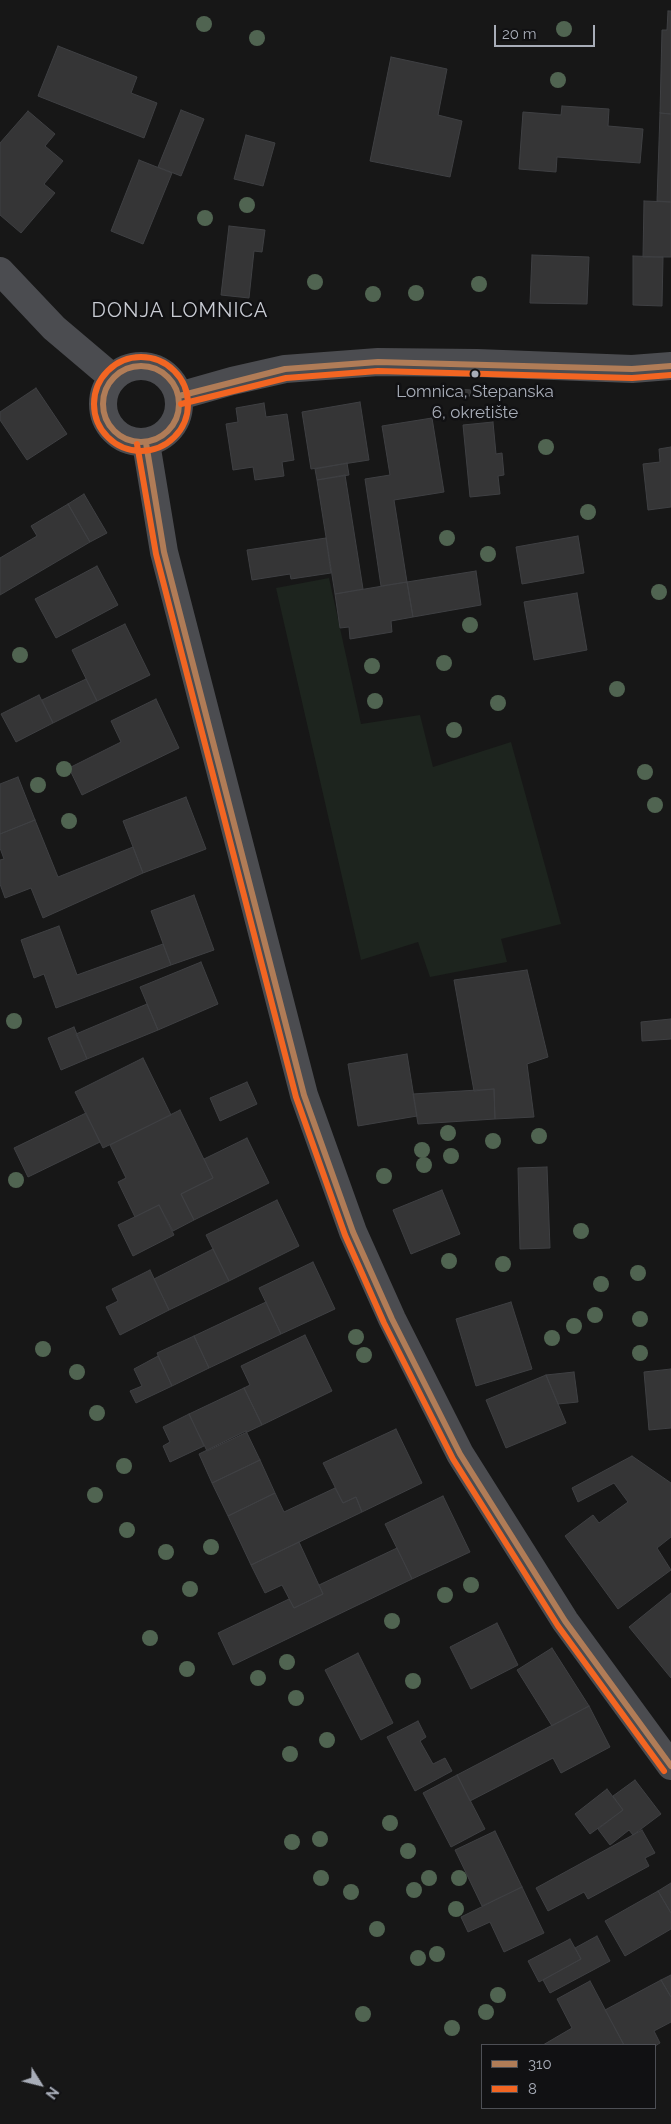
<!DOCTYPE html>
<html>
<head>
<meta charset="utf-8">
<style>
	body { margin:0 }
	#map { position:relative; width:671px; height:2124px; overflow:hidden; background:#171717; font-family:Raleway,sans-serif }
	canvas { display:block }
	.legend { position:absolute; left:481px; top:2044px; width:175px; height:65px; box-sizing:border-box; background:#111113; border:1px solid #4d4f55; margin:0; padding:6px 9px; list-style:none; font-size:15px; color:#a8adb8 }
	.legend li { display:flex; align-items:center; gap:10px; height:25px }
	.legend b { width:25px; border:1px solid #4d4f55 }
	.north { position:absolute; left:15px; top:2059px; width:50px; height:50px; -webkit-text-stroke:4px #111113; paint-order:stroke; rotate:126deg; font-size:14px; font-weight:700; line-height:20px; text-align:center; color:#a8adb8 }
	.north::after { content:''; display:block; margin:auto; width:18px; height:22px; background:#a8adb8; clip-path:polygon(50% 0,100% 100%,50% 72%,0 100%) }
	.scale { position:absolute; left:494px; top:25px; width:101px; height:22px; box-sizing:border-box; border:2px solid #a8adb8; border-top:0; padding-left:6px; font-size:15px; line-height:18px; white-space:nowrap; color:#a8adb8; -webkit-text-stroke:4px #111113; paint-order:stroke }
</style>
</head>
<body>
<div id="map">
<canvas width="671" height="2124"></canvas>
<ul class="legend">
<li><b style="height:6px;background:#b07c57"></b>310</li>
<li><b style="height:6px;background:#f26522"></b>8</li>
</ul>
<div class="north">N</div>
<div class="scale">20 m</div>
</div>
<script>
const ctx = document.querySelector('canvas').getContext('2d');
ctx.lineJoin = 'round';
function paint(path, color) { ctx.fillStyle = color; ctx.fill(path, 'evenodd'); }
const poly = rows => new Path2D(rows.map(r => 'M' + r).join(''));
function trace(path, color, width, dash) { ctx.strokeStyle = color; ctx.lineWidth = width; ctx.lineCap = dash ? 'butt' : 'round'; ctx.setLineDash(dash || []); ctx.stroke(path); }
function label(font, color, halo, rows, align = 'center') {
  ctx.font = font + ' Raleway,sans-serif'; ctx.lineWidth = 5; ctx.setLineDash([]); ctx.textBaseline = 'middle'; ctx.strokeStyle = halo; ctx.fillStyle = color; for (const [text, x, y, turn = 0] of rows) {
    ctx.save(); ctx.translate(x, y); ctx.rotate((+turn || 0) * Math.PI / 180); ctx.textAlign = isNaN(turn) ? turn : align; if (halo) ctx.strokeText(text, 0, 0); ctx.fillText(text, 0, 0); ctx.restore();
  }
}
paint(poly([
	[329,578,361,724,420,715,433,767,511,742,561,924,501,939,507,962,430,977,418,942,361,960,276,588]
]), '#1d241e');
const building = poly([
	[668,11,671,11,671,114,660,113,662,30,667,30,668,11],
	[58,46,137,77,131,93,157,103,144,138,38,96,58,46],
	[391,57,447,69,438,115,462,121,450,177,370,161,391,57],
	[562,106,609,109,608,126,643,129,640,163,557,157,556,172,519,169,523,112,561,115,562,106],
	[181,110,204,119,181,176,158,167,181,110],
	[28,111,55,134,45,146,63,161,44,184,55,193,21,233,0,215,0,143,28,111],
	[660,113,671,114,671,202,657,201,660,113],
	[246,135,275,143,263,186,234,179,246,135],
	[139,160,172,173,143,244,111,231,139,160],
	[644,201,671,202,671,257,643,257,644,201],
	[229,226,265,230,262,252,254,251,249,298,221,295,229,226],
	[532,255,589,257,587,304,530,303,532,255],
	[633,256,663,257,662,306,633,305,633,256],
	[36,388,67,434,27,460,0,420,0,412,36,388],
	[454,389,471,390,470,396,453,395,454,389],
	[360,402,369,460,311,469,302,412,360,402],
	[264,403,266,417,287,414,294,460,282,462,284,476,255,480,253,467,233,470,226,424,238,422,236,408,264,403],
	[432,418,444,492,394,500,407,582,381,586,365,479,390,475,382,426,432,418],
	[493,422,496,454,502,453,504,475,498,476,500,494,470,497,463,425,493,422],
	[671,447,671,507,648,510,643,464,660,462,659,449,671,447],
	[347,463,349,475,317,480,315,469,347,463],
	[345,475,363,589,335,594,317,480,345,475],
	[84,494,107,533,90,542,68,504,84,494],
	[68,504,90,542,0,595,0,558,37,536,31,526,68,504],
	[578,536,584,573,522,584,516,547,578,536],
	[326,538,331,573,291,579,290,574,252,580,247,550,326,538],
	[97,566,118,605,56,638,35,599,97,566],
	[476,571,481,605,413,617,407,582,476,571],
	[407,582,413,617,391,621,392,632,350,639,349,627,340,628,335,594,407,582],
	[577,593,587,650,534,660,524,602,577,593],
	[125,624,150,675,97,701,72,650,125,624],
	[86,679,97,701,53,723,42,700,86,679],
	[39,695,53,723,16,742,1,714,39,695],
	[156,699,179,748,82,795,69,768,121,742,111,721,156,699],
	[18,777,35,820,0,834,0,784,18,777],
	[186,797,206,849,143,873,123,821,186,797],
	[35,820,58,877,133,847,143,873,43,918,31,888,5,898,0,884,0,860,4,859,0,848,0,834,35,820],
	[194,895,214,950,171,965,151,911,194,895],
	[59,926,77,975,163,944,171,965,56,1008,44,974,34,978,21,940,59,926],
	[201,962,218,1004,158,1030,140,987,201,962],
	[527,970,548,1057,527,1064,534,1117,495,1119,494,1089,474,1091,454,980,527,970],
	[147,1004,158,1030,87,1059,76,1034,147,1004],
	[671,1019,671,1039,642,1041,641,1022,671,1019],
	[74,1027,87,1059,61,1070,48,1038,74,1027],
	[407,1054,417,1116,358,1126,348,1064,407,1054],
	[143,1058,171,1115,103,1148,75,1092,143,1058],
	[247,1082,257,1104,220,1121,210,1098,247,1082],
	[494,1089,495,1119,418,1124,413,1094,494,1089],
	[180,1110,213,1178,181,1194,194,1220,173,1231,159,1205,135,1217,118,1182,126,1178,110,1145,180,1110],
	[86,1113,100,1142,28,1177,14,1148,86,1113],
	[247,1138,269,1183,194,1220,181,1194,213,1178,204,1159,247,1138],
	[547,1167,550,1248,520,1249,518,1168,547,1167],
	[442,1190,460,1234,411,1254,393,1210,442,1190],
	[277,1200,299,1246,229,1281,206,1235,277,1200],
	[159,1205,174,1235,133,1256,118,1225,159,1205],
	[213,1249,229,1281,169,1310,154,1279,213,1249],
	[313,1262,335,1309,281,1334,259,1288,313,1262],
	[150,1270,169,1310,120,1335,106,1307,118,1301,112,1289,150,1270],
	[266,1302,281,1334,209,1368,194,1336,266,1302],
	[511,1302,532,1369,476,1386,456,1319,511,1302],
	[305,1335,332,1391,262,1425,244,1388,250,1385,241,1366,305,1335],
	[194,1336,209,1368,172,1386,157,1353,194,1336],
	[158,1356,172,1386,136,1403,130,1391,142,1386,134,1369,158,1356],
	[671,1369,671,1428,649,1430,644,1372,671,1369],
	[574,1372,578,1402,558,1404,546,1375,574,1372],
	[546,1375,566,1423,506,1448,486,1400,546,1375],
	[244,1388,262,1425,207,1451,189,1414,244,1388],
	[189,1414,204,1446,170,1462,163,1446,170,1442,163,1427,189,1414],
	[396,1429,422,1483,362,1512,356,1497,343,1503,323,1463,396,1429],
	[246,1431,260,1460,212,1483,199,1454,246,1431],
	[632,1456,671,1483,671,1537,657,1548,671,1570,618,1609,565,1536,593,1515,599,1523,628,1502,614,1483,578,1502,572,1488,632,1456],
	[260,1460,275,1493,228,1516,212,1483,260,1460],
	[335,1488,343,1503,356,1497,362,1512,251,1565,228,1516,275,1493,284,1512,335,1488],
	[443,1496,470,1552,412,1579,385,1524,443,1496],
	[299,1542,323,1594,294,1608,282,1585,265,1593,251,1565,299,1542],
	[397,1548,412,1579,233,1665,218,1633,289,1599,294,1608,323,1594,319,1585,397,1548],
	[671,1593,671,1678,629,1627,671,1593],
	[497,1623,518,1665,471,1689,450,1647,497,1623],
	[552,1648,589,1706,552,1726,517,1670,552,1648],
	[358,1653,393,1723,361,1740,325,1670,358,1653],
	[589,1706,610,1747,561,1773,553,1758,470,1801,457,1775,589,1706],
	[418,1721,426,1737,420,1741,433,1764,445,1758,452,1771,415,1791,387,1737,418,1721],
	[457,1775,485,1829,451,1847,423,1793,457,1775],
	[635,1780,661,1814,633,1835,629,1830,610,1845,598,1829,623,1810,613,1796,635,1780],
	[607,1789,623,1810,590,1834,575,1814,607,1789],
	[642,1830,655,1853,645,1858,649,1866,588,1899,584,1892,548,1911,536,1888,642,1830],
	[495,1831,522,1887,482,1906,455,1850,495,1831],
	[671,1883,671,1913,658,1891,671,1883],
	[522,1887,544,1933,504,1952,490,1922,468,1932,461,1917,522,1887],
	[658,1891,671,1913,671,1929,625,1956,605,1921,658,1891],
	[597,1936,610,1961,550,1993,543,1980,581,1959,575,1948,597,1936],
	[570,1939,581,1959,539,1982,528,1961,570,1939],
	[671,1975,671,1997,661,1980,671,1975],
	[661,1980,671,1997,671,2022,654,2031,660,2043,655,2046,624,2045,605,2010,661,1980],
	[590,1981,624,2045,543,2045,572,2028,557,1999,590,1981]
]);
paint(building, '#353536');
trace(building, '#3f4043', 1);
trace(poly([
	[0,271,54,328,113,378],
	'103 404a38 38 0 1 1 76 0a38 38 0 1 1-76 0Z',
	[179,396,232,381,285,369,378,362,477,363,632,369,671,366],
	[146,443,164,552,288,1033,304,1095,353,1232,392,1319,460,1454,565,1621,671,1766]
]), '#4b4c50', 28);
trace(poly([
	'103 404a38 38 0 1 1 76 0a38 38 0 1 1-76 0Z',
	[179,396,285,369,378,362,632,369,671,366],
	[146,443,164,552,304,1095,353,1232,392,1319,460,1454,565,1621,671,1766]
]), '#b07c57', 6);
trace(poly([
	'94 404a47 47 0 1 1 94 0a47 47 0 1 1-94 0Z',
	[181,404,286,378,378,371,632,378,671,375],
	[137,444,156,554,296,1097,345,1235,384,1323,453,1459,558,1626,664,1771]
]), '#f26522', 6);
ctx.fillStyle = '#506451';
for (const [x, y] of [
	[204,24],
	[564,29],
	[257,38],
	[558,80],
	[247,205],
	[205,218],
	[315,282],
	[479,284],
	[416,293],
	[373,294],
	[546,447],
	[588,512],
	[447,538],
	[488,554],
	[659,592],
	[470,625],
	[20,655],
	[444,663],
	[372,666],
	[617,689],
	[375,701],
	[498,703],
	[454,730],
	[64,769],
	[645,772],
	[38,785],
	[655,805],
	[69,821],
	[14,1021],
	[448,1133],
	[539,1136],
	[493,1141],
	[422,1150],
	[451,1156],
	[424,1165],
	[384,1176],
	[16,1180],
	[581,1231],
	[449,1261],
	[503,1264],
	[638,1273],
	[601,1284],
	[595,1315],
	[640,1319],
	[574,1326],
	[356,1337],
	[552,1338],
	[43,1349],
	[640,1353],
	[364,1355],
	[77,1372],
	[97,1413],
	[124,1466],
	[95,1495],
	[127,1530],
	[211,1547],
	[166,1552],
	[471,1585],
	[190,1589],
	[445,1595],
	[392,1621],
	[150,1638],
	[287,1662],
	[187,1669],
	[258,1678],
	[413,1681],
	[296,1698],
	[327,1740],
	[290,1754],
	[390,1823],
	[320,1839],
	[292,1842],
	[408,1851],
	[321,1878],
	[429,1878],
	[459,1878],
	[414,1890],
	[351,1892],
	[456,1909],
	[377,1929],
	[437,1954],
	[418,1958],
	[498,1995],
	[486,2012],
	[363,2014],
	[452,2028]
]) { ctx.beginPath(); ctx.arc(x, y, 8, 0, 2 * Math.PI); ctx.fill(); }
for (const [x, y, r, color] of [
	[475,374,4.5,"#a8adb8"]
]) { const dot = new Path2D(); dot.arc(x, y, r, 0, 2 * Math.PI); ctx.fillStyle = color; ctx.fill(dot); trace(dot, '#111113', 2); }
label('17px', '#a8adb8', '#111113', [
	["Lomnica, Stepanska",475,392],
	["6, okretište",475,413]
]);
ctx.letterSpacing = '1px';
label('20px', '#c9ccd4', '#111113', [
	["DONJA LOMNICA",180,311]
]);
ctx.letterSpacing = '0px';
</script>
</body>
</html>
